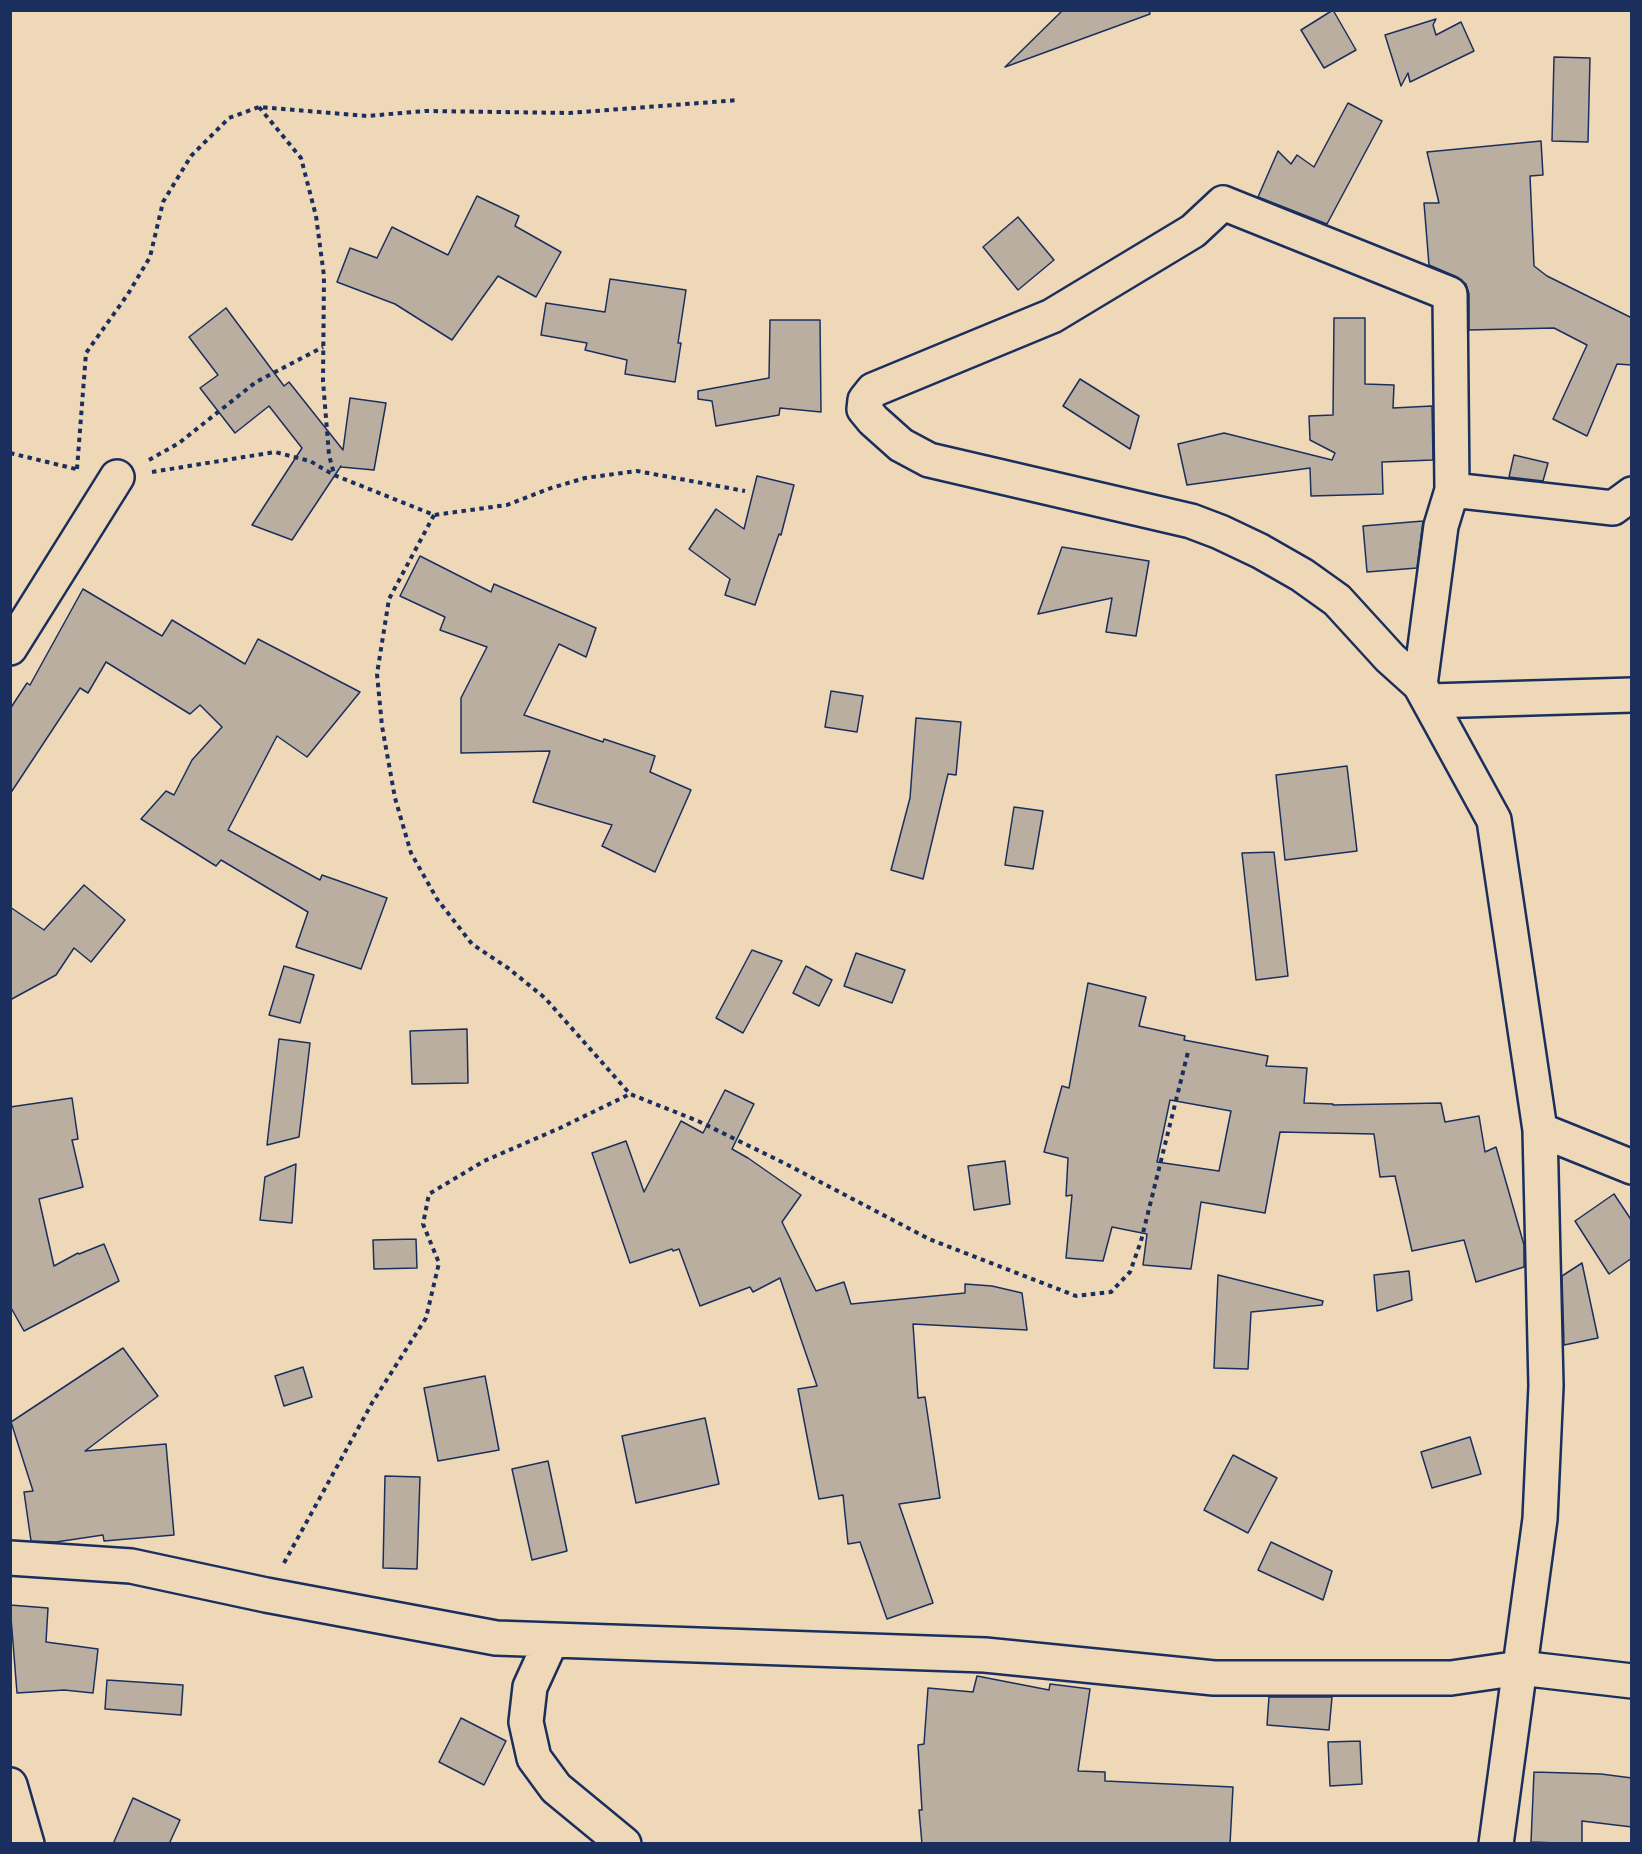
<!DOCTYPE html>
<html>
<head>
<meta charset="utf-8">
<style>
	body { margin:0 }
	#map { position:relative; width:1642px; height:1854px; overflow:hidden; background:#eed8b7; font-family:"Balsamiq Sans",sans-serif }
	canvas { display:block }
	.frame { position:absolute; inset:0; border:12px solid #1b2f5e; pointer-events:none }
</style>
</head>
<body>
<div id="map">
<canvas width="1642" height="1854"></canvas>
<div class="frame"></div>
</div>
<script>
const ctx = document.querySelector('canvas').getContext('2d');
ctx.lineJoin = 'round';
function paint(path, color) { ctx.fillStyle = color; ctx.fill(path, 'evenodd'); }
const poly = rows => new Path2D(rows.map(r => 'M' + r).join(''));
function trace(path, color, width, dash) { ctx.strokeStyle = color; ctx.lineWidth = width; ctx.lineCap = dash ? 'butt' : 'round'; ctx.setLineDash(dash || []); ctx.stroke(path); }
const building = poly([
	[1063,10,1149,10,1150,14,1005,67,1063,10],
	[1333,10,1356,50,1324,68,1301,30,1333,10],
	[1436,19,1433,25,1436,35,1461,22,1474,51,1410,82,1408,73,1401,86,1385,35,1436,19],
	[1554,57,1590,58,1588,142,1552,141,1554,57],
	[1348,103,1382,121,1327,224,1258,197,1278,151,1291,164,1297,155,1314,167,1348,103],
	[1541,141,1543,175,1530,176,1534,266,1547,276,1632,318,1632,365,1617,364,1587,436,1553,419,1587,345,1554,328,1469,330,1469,294,1466,284,1457,277,1429,265,1424,203,1439,203,1427,152,1541,141],
	[477,196,519,216,515,226,561,252,536,297,498,276,452,340,395,304,337,282,350,248,377,258,392,227,448,255,477,196],
	[1018,217,1054,260,1018,290,983,247,1018,217],
	[610,279,686,290,678,343,681,343,675,382,625,374,627,360,585,350,587,343,541,335,546,303,605,312,610,279],
	[226,308,284,386,289,382,343,450,350,398,386,403,374,470,341,467,341,466,292,540,252,525,302,448,269,406,235,433,200,388,218,375,189,337,226,308],
	[1334,318,1365,318,1365,384,1394,385,1393,408,1432,406,1433,460,1382,462,1383,494,1311,496,1310,468,1187,485,1178,444,1224,433,1332,460,1335,453,1310,440,1309,416,1333,415,1334,318],
	[770,320,820,320,821,412,780,408,779,415,716,426,712,401,698,399,698,391,769,378,770,320],
	[1080,379,1139,416,1130,449,1063,406,1080,379],
	[1514,455,1548,463,1543,481,1509,477,1514,455],
	[757,476,794,485,781,535,779,534,755,605,725,595,730,579,689,549,716,509,744,529,757,476],
	[1423,521,1417,568,1367,572,1363,526,1423,521],
	[1062,547,1149,561,1136,636,1106,632,1112,598,1038,614,1062,547],
	[420,556,491,592,494,584,596,628,586,657,559,644,524,715,603,742,604,739,655,756,650,772,691,790,655,872,602,846,612,825,533,802,550,751,461,753,461,698,487,647,440,630,445,617,400,596,420,556],
	[83,589,162,636,172,620,245,664,258,639,360,692,307,757,277,736,228,830,320,880,322,875,387,898,361,969,296,947,308,912,221,860,216,866,141,819,166,791,174,795,192,760,222,727,200,705,190,714,106,662,88,693,80,688,10,794,10,709,27,683,30,685,83,589],
	[831,691,863,696,857,732,825,727,831,691],
	[916,718,961,722,956,775,948,774,923,879,891,870,910,798,916,718],
	[1347,766,1357,851,1285,860,1276,775,1347,766],
	[1014,807,1043,811,1033,869,1005,865,1014,807],
	[1274,852,1288,976,1256,980,1242,853,1274,852],
	[84,885,125,920,91,962,74,948,56,975,10,1000,10,907,44,930,84,885],
	[752,950,782,961,743,1033,716,1018,752,950],
	[856,953,905,970,892,1003,844,986,856,953],
	[284,966,314,975,300,1023,269,1015,284,966],
	[806,966,832,980,819,1006,793,993,806,966],
	[1088,983,1146,997,1139,1026,1185,1036,1184,1040,1268,1056,1266,1066,1307,1068,1304,1103,1333,1104,1333,1105,1441,1103,1445,1122,1479,1116,1485,1152,1496,1147,1524,1245,1524,1267,1476,1282,1464,1240,1412,1251,1395,1176,1380,1177,1374,1134,1280,1132,1265,1213,1201,1202,1191,1269,1143,1265,1147,1234,1112,1227,1103,1261,1066,1258,1072,1195,1066,1196,1068,1158,1044,1152,1062,1086,1069,1088,1088,983],
	[1170,1100,1231,1111,1219,1171,1157,1162,1170,1100],
	[467,1029,468,1083,412,1084,410,1031,467,1029],
	[279,1039,310,1043,299,1137,267,1145,279,1039],
	[725,1090,754,1104,732,1149,748,1158,801,1195,782,1222,816,1291,844,1282,851,1304,965,1293,965,1284,992,1286,1022,1293,1027,1330,913,1324,918,1398,925,1397,940,1498,899,1504,933,1603,887,1619,860,1542,848,1544,843,1495,819,1499,798,1389,817,1386,780,1278,753,1292,750,1287,700,1306,679,1249,673,1251,672,1249,630,1263,592,1153,626,1141,644,1192,681,1121,703,1133,725,1090],
	[72,1098,78,1139,72,1140,83,1187,39,1199,54,1266,78,1253,79,1254,104,1244,119,1281,24,1331,10,1306,10,1107,72,1098],
	[1005,1161,1010,1204,974,1210,968,1166,1005,1161],
	[296,1164,292,1223,260,1220,265,1177,296,1164],
	[1614,1194,1632,1221,1632,1258,1609,1274,1575,1221,1614,1194],
	[416,1239,417,1268,374,1269,373,1240,416,1239],
	[1582,1263,1598,1338,1564,1345,1562,1276,1582,1263],
	[1409,1271,1412,1300,1377,1311,1374,1275,1409,1271],
	[1218,1275,1323,1301,1322,1305,1251,1312,1248,1369,1214,1368,1218,1275],
	[123,1348,158,1396,85,1451,166,1444,174,1535,104,1541,103,1535,56,1542,31,1541,24,1492,33,1491,11,1422,123,1348],
	[303,1367,312,1397,284,1406,275,1376,303,1367],
	[485,1376,499,1450,438,1461,424,1388,485,1376],
	[705,1418,719,1484,636,1503,622,1436,705,1418],
	[1470,1437,1481,1474,1432,1488,1421,1452,1470,1437],
	[1233,1455,1277,1478,1248,1533,1204,1510,1233,1455],
	[548,1461,567,1551,532,1560,512,1469,548,1461],
	[385,1476,420,1477,417,1569,383,1568,385,1476],
	[1271,1542,1332,1571,1323,1600,1258,1570,1271,1542],
	[10,1605,48,1608,46,1642,98,1649,93,1693,64,1690,17,1693,10,1605],
	[977,1676,1049,1690,1050,1684,1090,1689,1078,1771,1105,1772,1105,1781,1233,1787,1230,1844,922,1844,919,1810,922,1810,918,1745,924,1744,928,1688,973,1692,977,1676],
	[107,1680,183,1685,181,1715,105,1709,107,1680],
	[1269,1697,1332,1697,1329,1730,1267,1725,1269,1697],
	[461,1718,506,1741,484,1785,439,1762,461,1718],
	[1360,1741,1362,1784,1330,1786,1328,1742,1360,1741],
	[1534,1772,1601,1774,1632,1778,1632,1827,1582,1821,1582,1844,1531,1842,1534,1772],
	[133,1798,180,1820,169,1844,113,1844,133,1798]
]);
paint(building, '#baaea1');
trace(building, '#1b2f5e', 1.5);
const street = poly([
	[1452,490,1613,508,1632,494],
	[10,648,117,477],
	[1420,685,1441,526,1452,490,1450,294,1223,203,1193,231,1052,316,873,390,865,400,864,409,873,420,901,445,929,460,1191,521,1220,532,1260,551,1302,575,1337,600,1390,658,1420,685,1494,820,1540,1130,1546,1386,1540,1519,1496,1844],
	[1430,701,1632,695],
	[1540,1130,1632,1167],
	[10,1558,131,1566,266,1595,496,1638,985,1655,1214,1678,1451,1678,1520,1668,1632,1681],
	[551,1641,530,1687,526,1722,534,1758,556,1788,624,1844],
	[10,1785,27,1844]
]);
trace(street, '#1b2f5e', 38);
trace(poly([
	[259,107,301,158,316,216,324,276,323,381,329,455,334,474],
	[10,453,80,470],
	[149,460,179,443,256,382,323,347],
	[77,469,86,353,128,294,150,257,163,202,191,156,229,118,259,107,367,116,425,111,569,113,739,100],
	[152,472,275,452,310,461,334,475,434,515,507,505,551,488,585,478,637,471,745,491],
	[434,515,389,599,377,674,382,726,395,798,411,853,437,899,472,944,508,968,545,998,630,1094,698,1121,786,1164,929,1239,1076,1296,1111,1292,1130,1272,1141,1241,1188,1052],
	[284,1563,372,1403,426,1318,439,1263,423,1224,429,1194,484,1161,560,1128,630,1094]
]), '#1b2f5e', 4, [4.5, 4.5]);
trace(street, '#eed8b7', 33);
</script>
</body>
</html>
